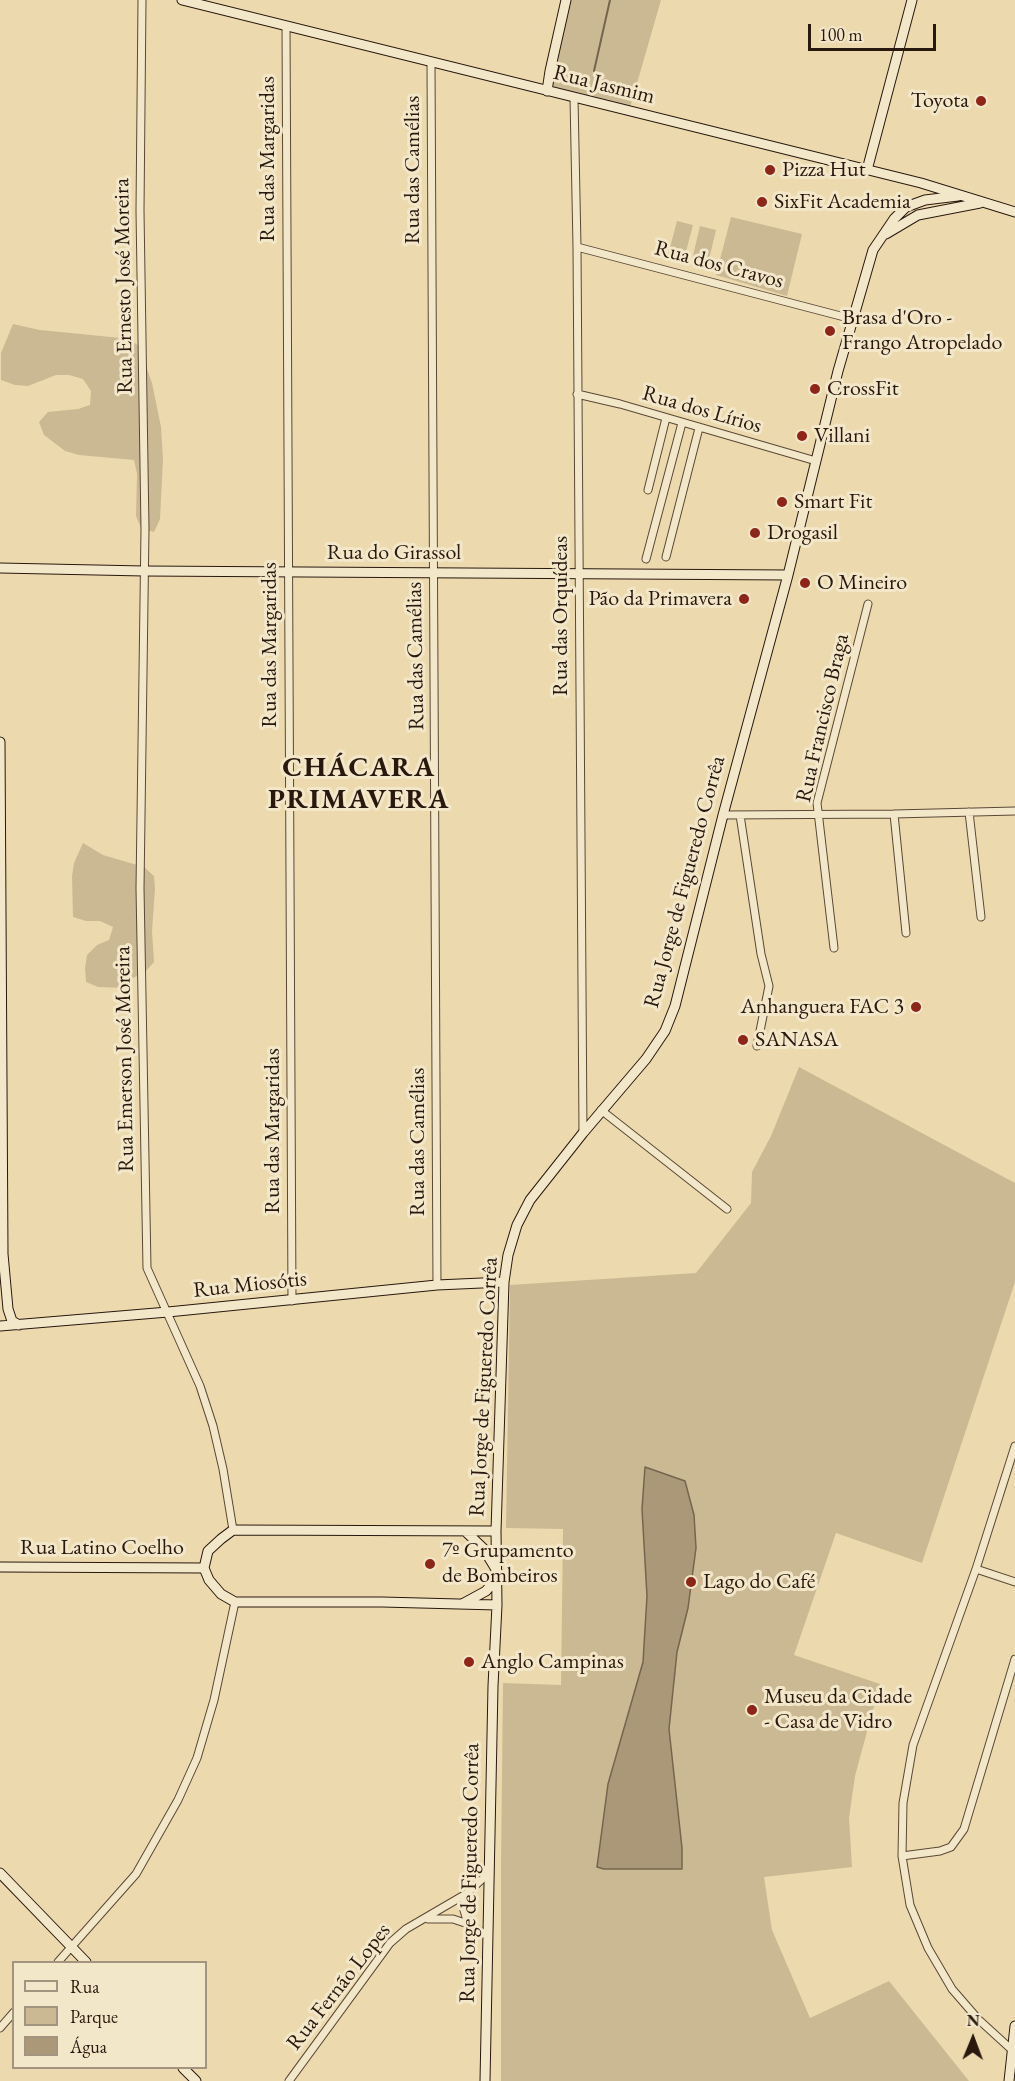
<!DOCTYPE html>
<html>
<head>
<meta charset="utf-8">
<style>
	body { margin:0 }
	#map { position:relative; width:1015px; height:2081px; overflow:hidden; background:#ecdaae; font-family:"EB Garamond",serif }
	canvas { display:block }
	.legend { position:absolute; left:12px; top:1961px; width:195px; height:108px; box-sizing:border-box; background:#f3e7ca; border:2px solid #a2947f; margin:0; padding:8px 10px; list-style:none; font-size:18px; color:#29180e }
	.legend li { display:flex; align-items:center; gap:12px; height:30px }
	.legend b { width:30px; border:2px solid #a2947f }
	.north { position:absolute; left:943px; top:2009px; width:60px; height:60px; -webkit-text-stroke:4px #f3e7ca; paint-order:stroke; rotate:1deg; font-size:16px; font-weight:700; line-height:24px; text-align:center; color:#29180e }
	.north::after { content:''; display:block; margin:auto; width:21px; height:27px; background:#29180e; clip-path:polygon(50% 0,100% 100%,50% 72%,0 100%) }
	.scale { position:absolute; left:808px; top:24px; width:128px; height:27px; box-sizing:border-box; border:3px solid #29180e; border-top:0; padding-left:8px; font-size:18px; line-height:21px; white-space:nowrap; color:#29180e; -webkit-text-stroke:4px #f3e7ca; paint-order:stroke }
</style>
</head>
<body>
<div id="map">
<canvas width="1015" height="2081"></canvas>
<ul class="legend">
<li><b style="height:8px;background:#f3e7ca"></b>Rua</li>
<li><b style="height:16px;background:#cbb993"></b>Parque</li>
<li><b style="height:16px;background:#aa9878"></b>Água</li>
</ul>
<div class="north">N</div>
<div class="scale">100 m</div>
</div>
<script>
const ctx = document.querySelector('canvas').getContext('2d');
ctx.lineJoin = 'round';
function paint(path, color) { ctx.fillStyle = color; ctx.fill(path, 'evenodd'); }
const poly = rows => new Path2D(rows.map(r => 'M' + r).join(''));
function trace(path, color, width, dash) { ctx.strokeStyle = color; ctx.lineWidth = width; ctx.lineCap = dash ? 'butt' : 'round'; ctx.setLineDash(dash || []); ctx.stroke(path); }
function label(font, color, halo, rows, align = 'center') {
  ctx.font = font + ' "EB Garamond",serif'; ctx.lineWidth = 6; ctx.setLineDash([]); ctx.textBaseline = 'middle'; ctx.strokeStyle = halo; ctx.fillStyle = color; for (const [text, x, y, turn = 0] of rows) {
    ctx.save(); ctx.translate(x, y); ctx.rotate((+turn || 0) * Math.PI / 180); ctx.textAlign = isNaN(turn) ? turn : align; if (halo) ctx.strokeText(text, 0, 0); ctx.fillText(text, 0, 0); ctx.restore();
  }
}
paint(poly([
	[566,0,661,0,629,111,547,91],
	[731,217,802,234,787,296,716,275],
	[677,221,693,225,684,259,668,255],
	[700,226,716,230,708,264,692,260],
	[13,324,40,330,121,338,135,343,145,352,146,366,152,383,161,427,163,459,160,519,154,532,141,528,136,516,137,474,134,460,79,455,65,451,44,435,39,422,48,412,78,409,90,405,91,391,83,379,69,375,56,375,28,386,15,385,1,380,1,353],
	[83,843,103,855,144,867,154,876,155,889,152,931,154,962,145,972,133,978,125,988,98,987,86,982,85,968,87,955,97,945,109,940,113,927,100,921,86,921,73,917,72,876,74,863],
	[799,1067,1015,1183,1015,1282,922,1563,836,1533,794,1655,880,1684,855,1776,849,1818,852,1867,764,1877,772,1930,810,2018,889,1981,969,2081,501,2081,501,1866,503,1683,561,1685,563,1529,506,1528,510,1285,696,1273,751,1203,752,1172,771,1136]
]), '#cbb993');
const water = poly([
	[645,1467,685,1481,694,1515,696,1548,688,1608,677,1652,669,1729,682,1848,682,1869,604,1869,597,1867,608,1784,643,1662,647,1596,642,1509,645,1467]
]);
paint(water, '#aa9878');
trace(water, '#76654e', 1.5);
trace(poly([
	[594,71,610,0]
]), '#76654e', 2);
const street = poly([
	[142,0,140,211,145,529,140,888,147,1268,200,1386,213,1426,223,1469,233,1530],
	[286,26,292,1301],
	[431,63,437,1285],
	[574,98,577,247,583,1133],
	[577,247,852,319],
	[577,394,620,404,816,461],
	[648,490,666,418],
	[666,557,699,428],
	[646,559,682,423],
	[969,812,981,917],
	[894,814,906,933],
	[723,815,894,814,1015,811],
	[740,815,761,954,769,986,757,1046],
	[834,948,817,803,868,604],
	[601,1110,727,1209],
	[976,1569,1015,1582],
	[902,1856,940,1851,951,1847,964,1829,1015,1659],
	[428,1919,453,1919,468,1924],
	[488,1936,468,1924,463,1907,466,1894,489,1873],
	[58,1962,136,1874,178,1800,197,1758,214,1700,235,1602],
	[0,2028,14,2012],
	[1012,2050,978,2019,952,1989,928,1948,910,1905,902,1856,903,1803,913,1745,976,1569,1015,1446],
	[289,2081,390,1943,406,1929,466,1894]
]);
const secondary = poly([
	[182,0,921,183,1015,212],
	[547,91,550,71,566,0],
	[867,170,912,0],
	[886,234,918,215,980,203],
	[0,568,144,571,788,575],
	[0,742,3,1254,8,1309,12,1321,19,1325],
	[0,1326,168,1312,437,1285,504,1282],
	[496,1531,233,1530,221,1539,208,1551,204,1568,209,1580,221,1594,235,1602,382,1602,497,1605],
	[0,1567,204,1568],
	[464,1603,486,1591,491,1585,497,1571,483,1548,465,1531],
	[0,1873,86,1962],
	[183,2068,196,2081],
	[485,2081,493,1686,497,1605,496,1531,504,1282,508,1255,517,1225,530,1200,583,1133,646,1059,665,1031,675,1006,723,815,788,575,838,371,873,250,894,219,906,207,925,200,958,196],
	[1009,2081,1015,2026]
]);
trace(street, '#5a4836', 9);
trace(secondary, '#29180e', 11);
trace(street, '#f3e7ca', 7);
trace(secondary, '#f3e7ca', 9);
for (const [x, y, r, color] of [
	[981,101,6,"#8f2418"],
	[770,170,6,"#8f2418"],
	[762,202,6,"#8f2418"],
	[830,331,6,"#8f2418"],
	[815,389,6,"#8f2418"],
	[802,436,6,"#8f2418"],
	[782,502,6,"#8f2418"],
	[755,533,6,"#8f2418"],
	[805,583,6,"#8f2418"],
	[744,599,6,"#8f2418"],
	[916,1007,6,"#8f2418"],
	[743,1040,6,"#8f2418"],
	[430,1564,6,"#8f2418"],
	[691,1582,6,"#8f2418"],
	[469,1662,6,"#8f2418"],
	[752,1710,6,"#8f2418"]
]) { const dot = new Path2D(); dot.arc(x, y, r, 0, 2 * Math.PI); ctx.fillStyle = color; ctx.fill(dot); trace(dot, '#f3e7ca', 2); }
label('22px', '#29180e', '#f3e7ca', [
	["Rua Jasmim",604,85,14],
	["Rua das Margaridas",268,159,-90],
	["Rua das Camélias",413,170,-90],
	["Rua dos Cravos",719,265,15],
	["Rua Ernesto José Moreira",124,286,-91],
	["Rua dos Lírios",702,410,16],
	["Rua do Girassol",394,553],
	["Rua das Orquídeas",561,616,-90],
	["Rua das Margaridas",270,645,-90],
	["Rua das Camélias",416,656,-91],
	["Rua Francisco Braga",823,718,-77],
	["Rua Jorge de Figueredo Corrêa",685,882,-75],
	["Rua Emerson José Moreira",125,1059,-91],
	["Rua das Margaridas",273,1131,-90],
	["Rua das Camélias",418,1142,-90],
	["Rua Miosótis",250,1285,-6],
	["Rua Jorge de Figueredo Corrêa",484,1387,-87],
	["Rua Latino Coelho",102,1548],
	["Rua Jorge de Figueredo Corrêa",470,1873,-89],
	["Rua Fernão Lopes",339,1987,-52]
]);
label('22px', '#29180e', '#f3e7ca', [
	["Toyota",969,101,"right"],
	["Pizza Hut",782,170],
	["SixFit Academia",774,202],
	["Brasa d'Oro -",842,318],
	["Frango Atropelado",842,343],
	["CrossFit",827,389],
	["Villani",814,436],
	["Smart Fit",794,502],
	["Drogasil",767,533],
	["O Mineiro",817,583],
	["Pão da Primavera",732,599,"right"],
	["Anhanguera FAC 3",904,1007,"right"],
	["SANASA",755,1040],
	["7º Grupamento",442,1551],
	["de Bombeiros",442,1576],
	["Lago do Café",703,1582],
	["Anglo Campinas",481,1662],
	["Museu da Cidade",764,1697],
	["- Casa de Vidro",764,1722]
], 'left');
ctx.letterSpacing = '1.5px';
label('bold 28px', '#29180e', '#f3e7ca', [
	["CHÁCARA",359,768],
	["PRIMAVERA",359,800]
]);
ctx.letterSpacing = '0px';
</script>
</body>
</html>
